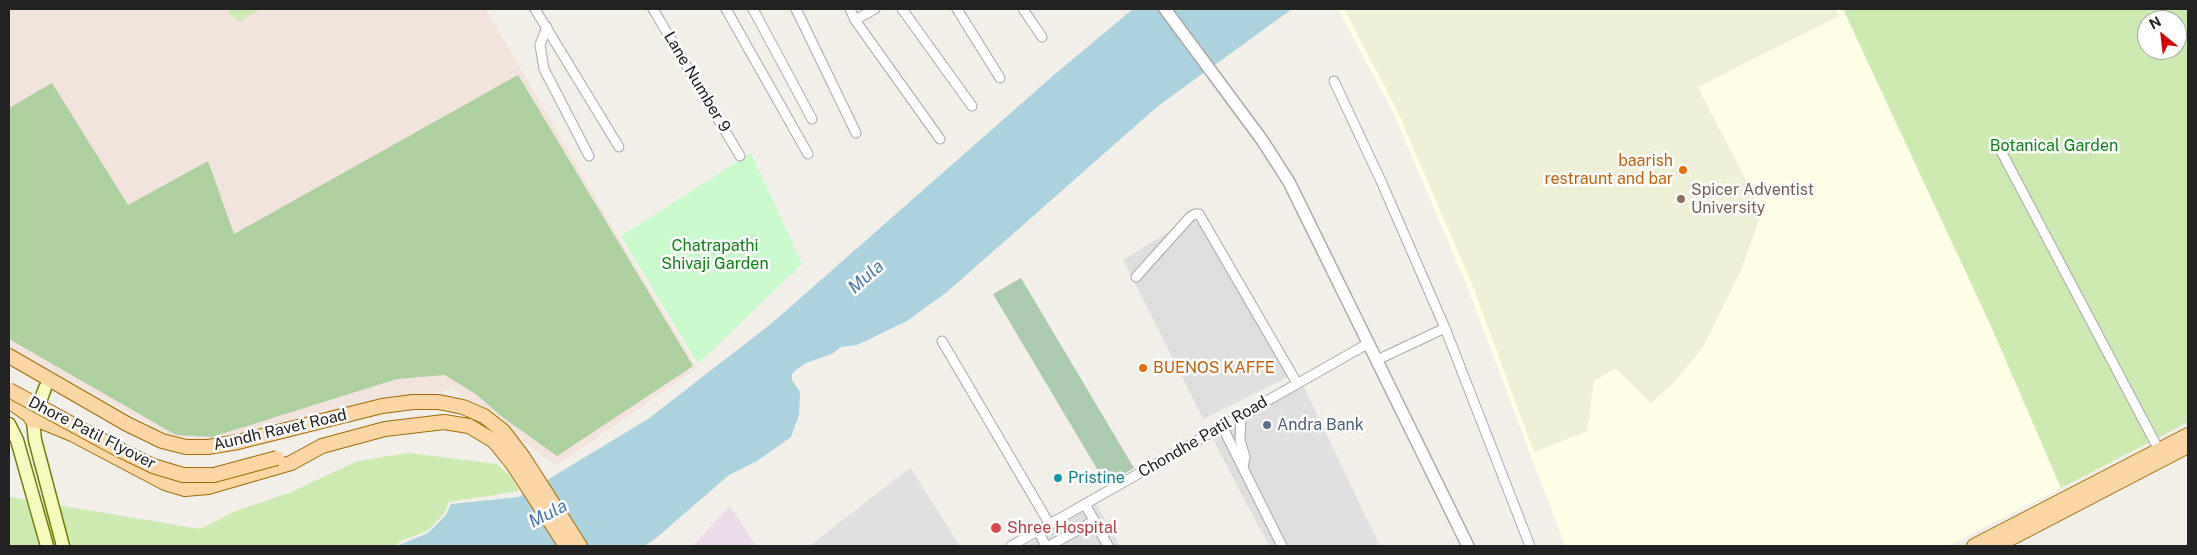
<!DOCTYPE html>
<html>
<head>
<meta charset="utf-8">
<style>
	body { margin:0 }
	#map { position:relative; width:2197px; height:555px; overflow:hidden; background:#f2efe9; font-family:"Public Sans",sans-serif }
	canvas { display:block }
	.frame { position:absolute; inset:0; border:10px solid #222; pointer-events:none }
	.north { position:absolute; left:2137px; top:10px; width:50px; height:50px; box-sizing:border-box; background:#fff; border:1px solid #a7a7a7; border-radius:50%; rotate:331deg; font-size:14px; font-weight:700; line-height:20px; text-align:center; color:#222 }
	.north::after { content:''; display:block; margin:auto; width:18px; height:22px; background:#d40000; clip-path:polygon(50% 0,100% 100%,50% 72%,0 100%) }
</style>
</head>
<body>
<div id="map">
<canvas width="2197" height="555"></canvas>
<div class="frame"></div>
<div class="north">N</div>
</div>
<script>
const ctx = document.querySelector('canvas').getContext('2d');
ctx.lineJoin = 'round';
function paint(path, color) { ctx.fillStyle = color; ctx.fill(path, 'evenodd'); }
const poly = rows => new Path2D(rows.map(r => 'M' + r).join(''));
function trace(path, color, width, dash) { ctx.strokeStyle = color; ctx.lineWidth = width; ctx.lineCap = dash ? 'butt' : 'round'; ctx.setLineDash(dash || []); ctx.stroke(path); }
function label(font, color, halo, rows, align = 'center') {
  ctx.font = font + ' "Public Sans",sans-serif'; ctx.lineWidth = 5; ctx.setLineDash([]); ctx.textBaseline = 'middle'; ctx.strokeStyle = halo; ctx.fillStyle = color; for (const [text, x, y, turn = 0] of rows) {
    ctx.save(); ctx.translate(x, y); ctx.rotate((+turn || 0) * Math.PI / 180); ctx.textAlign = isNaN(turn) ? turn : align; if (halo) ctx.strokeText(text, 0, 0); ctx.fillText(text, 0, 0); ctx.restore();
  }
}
paint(poly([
	[1201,212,1294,374,1203,419,1123,260],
	[1303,385,1380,546,1269,546,1211,436],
	[910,467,960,546,809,546,910,468],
	[1095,502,1120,546,1026,546]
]), '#e0dfdf');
paint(poly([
	[730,506,756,546,692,546]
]), '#ebdbe8');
paint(poly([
	[1338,9,1843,9,1991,326,2061,488,1948,546,1565,546,1467,286,1393,112]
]), '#ffffe5');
paint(poly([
	[9,9,486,9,621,242,697,368,556,466,452,389,218,440,177,439,9,347]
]), '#f3e3dd');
paint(poly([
	[1344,9,1835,9,1839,16,1698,87,1762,212,1741,270,1703,347,1675,381,1651,403,1615,368,1594,381,1587,431,1534,452,1472,284,1397,110]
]), '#eef0d5');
paint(poly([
	[229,9,261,9,240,21,230,15],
	[1843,9,2188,9,2188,422,2061,488,1991,326],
	[2147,20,2177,20,2177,50,2147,50],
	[409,453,497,464,510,476,519,491,449,502,444,514,427,531,403,540,394,546,9,546,9,497,200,529,233,512,291,492,358,461]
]), '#cdebb0');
paint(poly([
	[518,75,693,366,557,456,501,416,477,395,445,375,397,379,212,437,176,435,9,339,9,108,52,83,128,205,208,161,234,234]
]), '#add19e');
paint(poly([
	[1021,278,1134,468,1106,484,993,294]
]), '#aacbaf');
paint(poly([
	[751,153,802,264,698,364,621,236]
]), '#c8facc');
paint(poly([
	[1133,9,1292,9,1158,106,947,292,907,321,857,345,841,347,832,354,806,363,796,370,792,374,792,380,800,392,799,415,791,437,757,461,729,475,655,539,644,546,397,546,428,533,446,515,451,504,519,497,648,419,772,323,1055,74]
]), '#aad3df');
const minor = poly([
	[535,9,619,147],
	[653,9,740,156],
	[726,9,808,154],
	[753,9,812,119],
	[796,9,856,133],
	[850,9,855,20,940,139],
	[902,9,972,106],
	[957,9,1000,78],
	[1023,9,1042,37],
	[855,20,875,9],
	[547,27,540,45,544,69,589,156],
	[1334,81,1381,181,1445,328,1530,546],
	[2001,151,2159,450],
	[1136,277,1190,217,1195,214,1199,214,1297,383],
	[942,341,1050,525],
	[1377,360,1445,328],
	[1241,415,1240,440,1245,457,1243,468],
	[1222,426,1282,546],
	[1085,504,1108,546],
	[1038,531,1046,546],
	[1011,546,1369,343],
	[1049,546,1094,521]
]);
const tertiary = poly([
	[1165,9,1262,140,1289,182,1468,546]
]);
const secondary = poly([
	[45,388,33,421,35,440,63,546],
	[9,424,17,440,47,546]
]);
const primary = poly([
	[9,356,127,424,162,441,186,447,208,447,238,442,382,406,413,402,439,402,463,407,484,416,503,431,523,457,580,546],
	[9,401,29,415,33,421,43,422,72,434,165,483,185,489,208,487,291,463,322,446,385,429,444,422,469,426,494,441,512,463,566,546],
	[1974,546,2188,435],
	[1996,546,2188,446]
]);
trace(minor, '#a9a9a9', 11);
trace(tertiary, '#a9a9a9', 14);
trace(secondary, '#707d05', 15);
trace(primary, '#a06b00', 16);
trace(minor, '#fff', 9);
trace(tertiary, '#fff', 11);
trace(secondary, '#f7fabf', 12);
trace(primary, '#fcd6a4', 14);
const primaryBridge = poly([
	[9,390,114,447,153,466,183,475,214,475,277,458]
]);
trace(primaryBridge, '#a06b00', 16, []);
trace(primaryBridge, '#fcd6a4', 14);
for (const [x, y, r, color] of [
	[1683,170,5,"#e8710a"],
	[1681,199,5,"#8d6e63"],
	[1143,368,5,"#e8710a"],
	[1267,425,5,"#5c6f8a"],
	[1058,478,5,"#0f9aa8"],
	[996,528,6,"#e0444e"]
]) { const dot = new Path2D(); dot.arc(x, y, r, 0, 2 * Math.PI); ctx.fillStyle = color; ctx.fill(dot); trace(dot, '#fff', 2); }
label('16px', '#222', '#fff', [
	["Lane Number 9",697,82,59],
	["Aundh Ravet Road",280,430,-13],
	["Dhore Patil Flyover",92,433,27],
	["Chondhe Patil Road",1203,437,-30]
]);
label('16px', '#0c8416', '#fff', [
	["Botanical Garden",2054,146],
	["Chatrapathi",715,246],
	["Shivaji Garden",715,264]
]);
label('16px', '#c56008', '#fff', [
	["baarish",1673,161],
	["restraunt and bar",1673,179],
	["BUENOS KAFFE",1153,368,"left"]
], 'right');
label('16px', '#785e54', '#fff', [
	["Spicer Adventist",1691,190],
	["University",1691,208]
], 'left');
label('16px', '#4e5e75', '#fff', [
	["Andra Bank",1277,425]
], 'left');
label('16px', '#0d838f', '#fff', [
	["Pristine",1068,478]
], 'left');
label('16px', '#be3a42', '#fff', [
	["Shree Hospital",1007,528]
], 'left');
label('italic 18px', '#4a7aab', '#fff', [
	["Mula",866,277,-41],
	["Mula",548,514,-27]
]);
</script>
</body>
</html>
